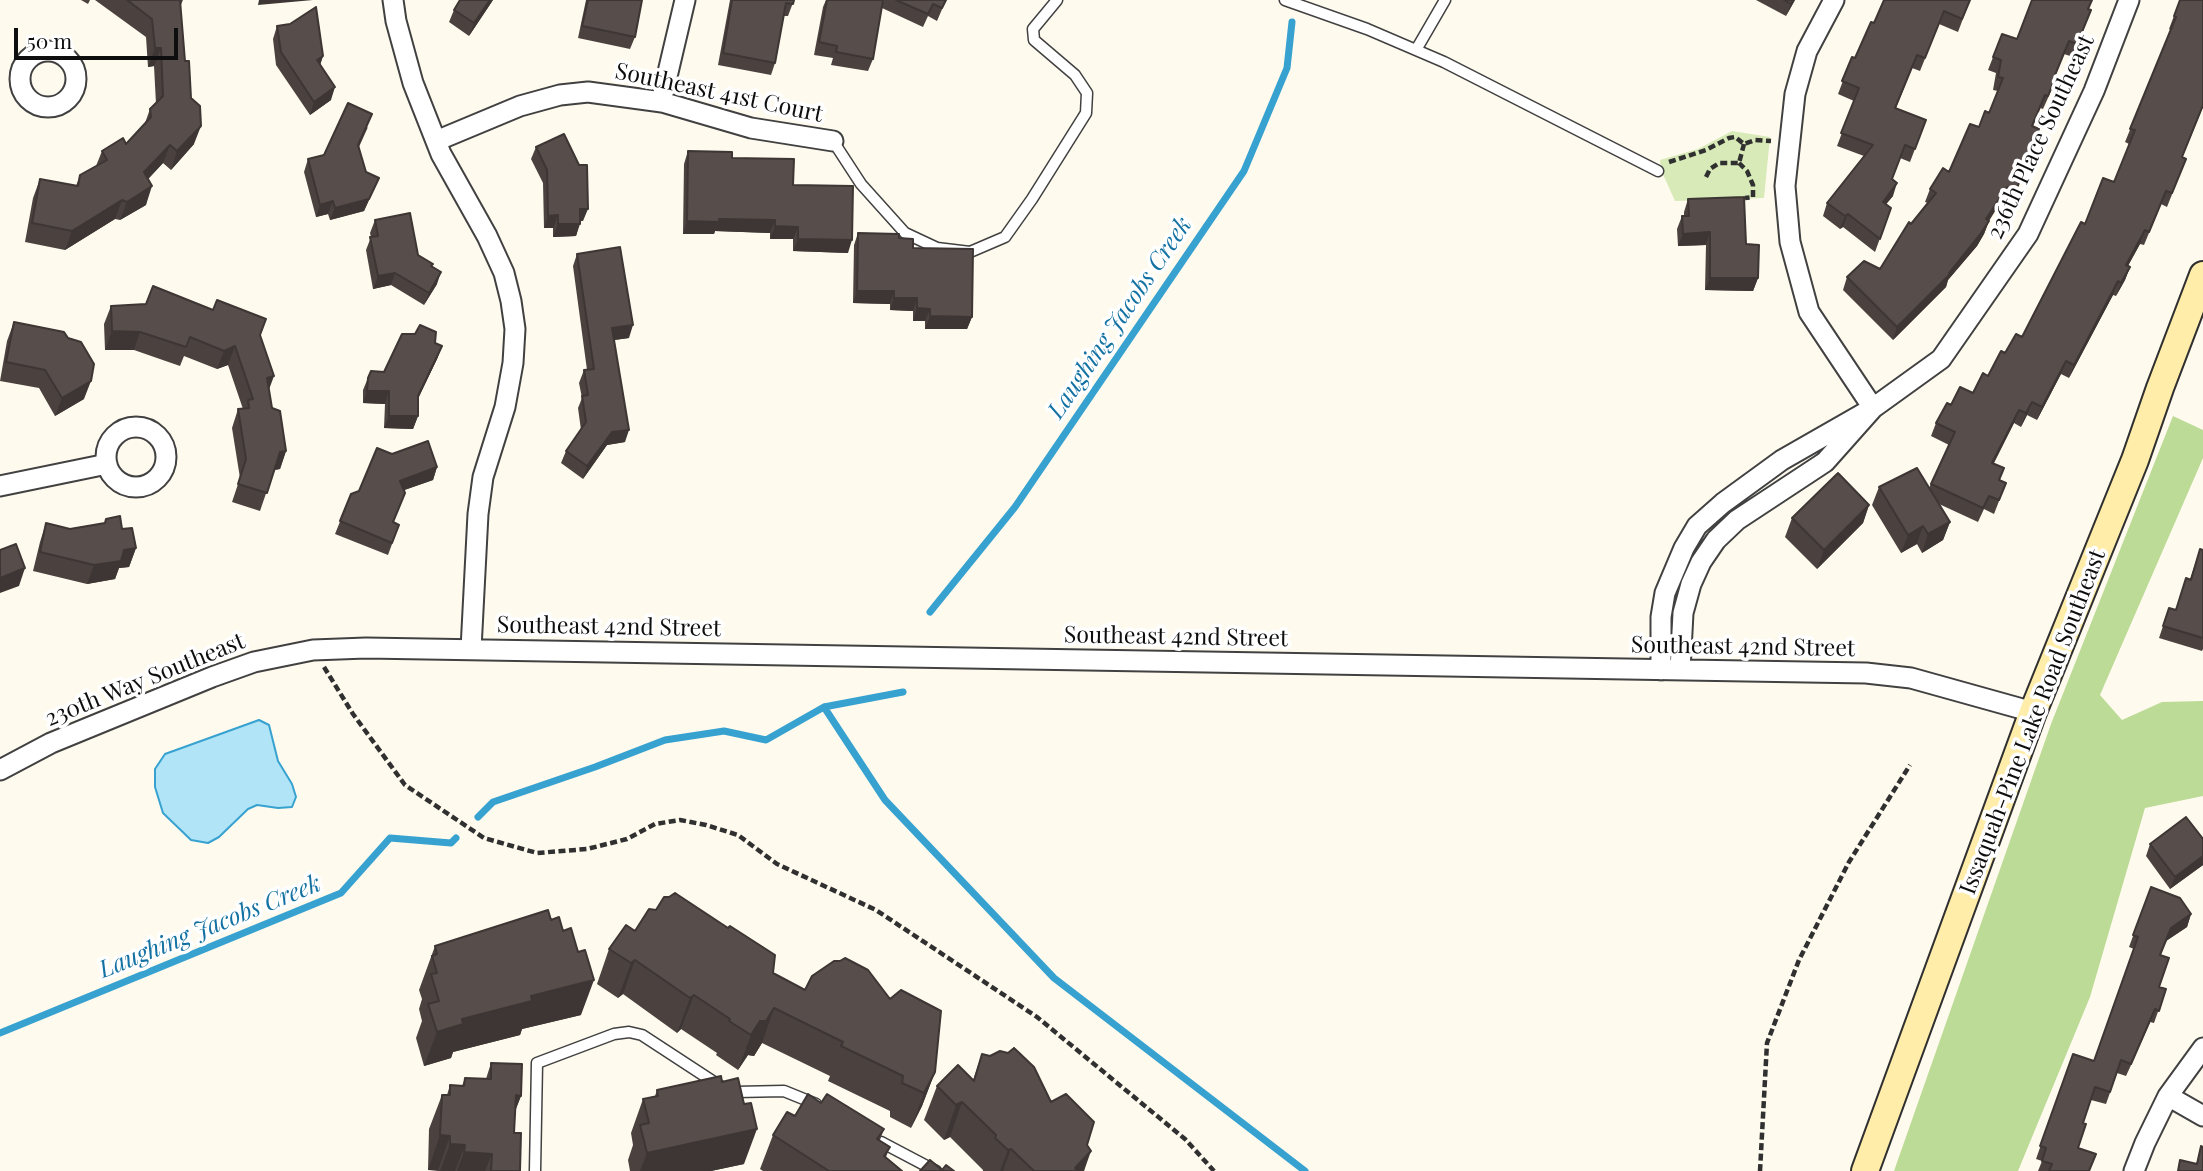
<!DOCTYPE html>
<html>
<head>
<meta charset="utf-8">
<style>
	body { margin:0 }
	#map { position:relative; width:2203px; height:1171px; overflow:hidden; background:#fffaee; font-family:"Playfair Display",serif }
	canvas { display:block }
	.scale { position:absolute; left:14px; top:28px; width:164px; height:32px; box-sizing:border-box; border:4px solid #0e0e0e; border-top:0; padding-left:9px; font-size:21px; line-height:24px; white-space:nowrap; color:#0e0e0e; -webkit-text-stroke:5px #fff; paint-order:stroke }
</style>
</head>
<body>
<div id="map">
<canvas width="2203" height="1171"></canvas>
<div class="scale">50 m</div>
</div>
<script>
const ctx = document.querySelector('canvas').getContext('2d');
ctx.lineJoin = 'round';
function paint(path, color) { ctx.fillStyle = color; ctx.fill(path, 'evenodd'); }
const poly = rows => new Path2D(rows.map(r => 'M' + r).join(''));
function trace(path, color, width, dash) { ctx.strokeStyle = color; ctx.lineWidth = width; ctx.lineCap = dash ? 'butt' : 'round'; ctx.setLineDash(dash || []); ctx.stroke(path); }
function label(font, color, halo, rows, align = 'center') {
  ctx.font = font + ' "Playfair Display",serif'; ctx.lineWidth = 7; ctx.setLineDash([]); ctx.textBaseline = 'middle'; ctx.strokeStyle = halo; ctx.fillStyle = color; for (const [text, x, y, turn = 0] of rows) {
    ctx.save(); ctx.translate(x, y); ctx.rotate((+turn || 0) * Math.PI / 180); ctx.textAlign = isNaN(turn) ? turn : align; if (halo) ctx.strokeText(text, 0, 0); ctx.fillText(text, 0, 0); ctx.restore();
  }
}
paint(poly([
	[1732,131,1770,137,1764,198,1675,201,1661,170,1660,160,1698,149]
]), '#d7eab7');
paint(poly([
	[2173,416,2203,430,2203,458,2100,695,2122,720,2162,702,2203,701,2203,796,2145,808,2090,997,2018,1171,1894,1171,2051,724]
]), '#bcdb96');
const water = poly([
	[259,720,269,725,278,761,292,784,296,797,292,807,278,808,257,805,248,809,219,837,208,843,191,840,163,813,155,787,155,769,165,754,259,720]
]);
paint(water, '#b2e4f7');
trace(water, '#37a2d0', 2);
trace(poly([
	[930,612,1015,507,1244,171,1287,68,1292,22],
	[824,707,885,800,1054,978,1305,1171],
	[478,817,493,802,595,767,665,740,724,731,766,740,824,707,903,692],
	[0,1033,341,893,390,838,451,843,456,838]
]), '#37a2d0', 7);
const service = poly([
	[1285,0,1367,29,1416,50,1445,0],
	[1416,50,1444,62,1658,171],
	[833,141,861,184,905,233,937,248,970,252,1005,237,1032,199,1086,113,1087,93,1075,75,1034,40,1033,29,1057,0],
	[881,1142,936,1171],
	[535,1171,537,1063,614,1034,629,1032,642,1035,720,1086,736,1092,784,1091,816,1104]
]);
const minor = poly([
	[393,0,396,21,413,83,441,154,487,236,504,273,511,301,515,329,513,363,505,407,483,477,478,514,471,649],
	[1834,0,1807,51,1795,94,1785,186,1790,242,1809,312,1873,408,1941,359,2028,234,2094,91,2129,0],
	'20 79a28 28 0 1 1 56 0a28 28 0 1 1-56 0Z',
	[661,102,685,0],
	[436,141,520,106,560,95,588,92,662,102,751,128,833,141],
	'106 457a30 30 0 1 1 60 0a30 30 0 1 1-60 0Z',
	[0,486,107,464],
	[1661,670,1661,617,1665,593,1684,548,1697,526,1723,503,1782,460,1873,408,1825,462,1737,520,1716,540,1701,562,1691,584,1683,613,1680,670],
	[0,770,51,743,212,677,254,662,313,650,366,648,1866,673,1911,678,2033,712],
	[2168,1096,2203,1116],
	[2134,1171,2145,1143,2168,1096,2203,1048]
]);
const secondary = poly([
	[1865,1171,2033,712,2135,460,2160,388,2203,275]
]);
trace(service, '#414141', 13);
trace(minor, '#414141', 23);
trace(secondary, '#303030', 30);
trace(poly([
	[1669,162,1706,150,1729,138,1735,137,1744,144,1755,140,1771,141],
	[1739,163,1747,171,1753,185,1753,197,1745,198],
	[1706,177,1710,169,1719,163,1739,163,1744,144],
	[324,667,353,714,405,785,484,838,537,853,587,849,627,839,655,824,680,820,706,825,738,835,777,864,876,910,1037,1017,1185,1139,1214,1171],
	[1760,1171,1767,1043,1799,960,1849,862,1910,765]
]), '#303030', 4.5, [7, 3.5]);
trace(service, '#fff', 10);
trace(minor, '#fff', 19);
trace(secondary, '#ffeda9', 26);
paint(poly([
	[81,0,90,0,88,4],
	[95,0,183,0,180,7,185,61,191,98,194,144,171,170,163,163,148,179,146,205,120,220,115,219,65,250,25,242,33,198,40,179,76,186,80,175,96,166,102,151,126,144,145,123,150,109,156,104,154,66,148,67,146,37],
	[493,0,469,36,449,22,454,10],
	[586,0,642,0,635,37,630,49,578,38],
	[730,0,794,0,788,16,784,16,775,63,771,75,718,65],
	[826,0,946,0,937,21,928,16,923,27,882,8,873,59,868,71,831,65,833,58,814,55,823,7],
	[1756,0,1795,0,1786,16],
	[1970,0,1958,32,1939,24,1920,71,1912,68,1896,108,1926,120,1910,162,1900,158,1892,179,1893,196,1886,204,1891,208,1875,252,1843,227,1840,229,1823,216,1827,203,1864,156,1837,146,1854,101,1838,94,1852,57,1855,58,1874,23],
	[2180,0,2203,0,2203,107,2182,158,2186,159,2167,207,2161,204,2144,245,2140,244,2128,266,2130,267,2125,280,2116,296,2113,295,2069,378,2061,374,2037,420,2027,415,2021,427,2014,423,1994,463,2000,480,2001,496,1994,514,1984,509,1978,522,1939,504,1950,522,1943,540,1922,553,1917,544,1901,553,1872,505,1879,487,1929,488,1949,445,1931,436,1936,423,1951,405,1973,393,1988,376,2005,353,2022,337,2085,224,2114,182,2129,144,2125,142,2171,30,2169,29],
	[2089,9,2091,10,2073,57,2064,54,2055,75,2056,76,2052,89,2043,109,2040,108,2033,126,2039,129,2011,204,2002,200,1989,221,1984,234,1977,246,1948,280,1946,287,1893,340,1843,290,1847,277,1880,269,1911,224,1928,203,1925,202,1930,189,1949,172,1989,113,1998,91,1993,90,1996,73,1988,70,2002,34,2017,39],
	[290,24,323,56,320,65,331,100,310,115,276,65,273,39,277,26],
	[368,127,359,147,366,172,379,178,364,211,330,220,328,214,316,217,304,172,308,159,324,155],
	[536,147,583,221,580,221,576,236,553,237,553,228,544,228,543,183,531,159],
	[688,151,732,158,793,185,848,253,793,251,793,239,770,239,770,233,715,231,714,234,683,234,684,164],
	[1688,199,1746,244,1758,278,1753,291,1705,290,1706,245,1678,246,1677,229,1682,216,1684,216,1684,212],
	[375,220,432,266,437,284,424,305,391,285,373,289,366,250,371,237,370,233],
	[858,233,899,238,913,248,972,317,967,329,925,329,925,321,913,321,913,311,890,310,890,304,853,303,854,245],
	[577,254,629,338,614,340,625,442,607,445,583,479,561,463,566,451,581,430,578,408,582,398,579,383,584,370,587,370,573,266],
	[111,306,260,336,272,408,286,451,280,469,274,470,260,511,232,502,240,478,232,428,238,409,243,409,228,365,217,369,184,356,180,366,134,350,105,350,104,324],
	[14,322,84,399,55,416,39,388,0,381,7,341],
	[435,343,442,346,437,359,418,399,418,416,413,429,384,428,385,404,363,403,363,390,368,378,384,372],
	[392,454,437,467,433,480,404,490,393,522,399,525,388,555,335,534,351,494,359,491],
	[1869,505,1863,523,1817,569,1785,537,1792,518],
	[46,523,70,529,122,529,136,548,129,567,119,568,115,579,87,584,33,571,40,542],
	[2200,549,2203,550,2203,649,2202,651,2159,638,2169,608,2176,610,2186,578,2190,579],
	[2203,839,2203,865,2170,889,2146,856,2150,844],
	[2151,887,2191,914,2187,927,2166,941,2160,955,2159,987,2166,989,2154,1023,2150,1022,2126,1076,2117,1073,2106,1104,2091,1100,2083,1123,2078,1148,2089,1171,2038,1171,2042,1161,2036,1159,2073,1054,2094,1061,2134,949,2129,947],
	[635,931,773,973,935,1072,922,1106,911,1128,890,1117,890,1111,828,1081,830,1076,762,1043,754,1056,748,1055,738,1070,716,1055,717,1053,681,1029,677,1033,623,994,618,998,597,984,609,949],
	[435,946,581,1015,522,1029,520,1035,453,1052,451,1058,424,1066,416,1038,422,1021,419,1009,422,999,419,990],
	[982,1054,1051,1102,1087,1145,1084,1171,983,1171,983,1170,950,1137,944,1140,924,1120,937,1086,973,1080],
	[491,1063,521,1096,515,1110,514,1133,520,1171,438,1171,428,1170,429,1129,442,1095,447,1095,450,1085,462,1086,465,1078,486,1079],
	[657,1090,744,1164,711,1171,630,1171,628,1160,633,1145,631,1133,643,1099,655,1096],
	[821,1103,884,1129,880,1140,890,1147,886,1157,902,1171,763,1171,760,1169,773,1135,795,1116]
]), '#4b4240');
paint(poly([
	[259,0,313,0,258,5],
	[490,0,493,0,469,36,474,23],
	[1793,0,1795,0,1786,16,1791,4],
	[155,48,161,48,154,66,148,67],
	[323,56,319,68,317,60],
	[335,87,331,100,310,115,314,102],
	[201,126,194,144,171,170,177,151],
	[170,145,163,163,137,191,144,172],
	[379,178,364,211,330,220,335,208],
	[1897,183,1893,196,1878,214,1883,202],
	[152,186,146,205,120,220,127,202],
	[2007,187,2002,200,1981,232,1986,219],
	[122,200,115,219,65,250,72,231],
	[333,201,328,214,316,217,320,205],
	[580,209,588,209,583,221,575,221],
	[1848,214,1843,227,1840,229,1845,216],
	[558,215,553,228,544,228,548,216],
	[719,219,775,220,770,233,715,231,714,234,683,234,687,221],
	[1989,221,1984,234,1977,246,1948,280,1946,287,1893,340,1897,327,1949,273],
	[558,224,580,224,576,236,553,237],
	[775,226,798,227,793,239,770,239],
	[2145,230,2140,244,2121,278,2126,265],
	[1710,232,1706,245,1678,246,1683,234],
	[798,239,852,240,848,253,793,251],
	[2130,267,2125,280,2116,296,2121,283],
	[441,272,437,284,424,305,429,293],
	[395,273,391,285,373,289,378,276],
	[1710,278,1758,278,1753,291,1705,290],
	[2118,281,2113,295,2069,378,2074,365],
	[857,291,894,291,890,304,853,303],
	[894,298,917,298,913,311,890,310],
	[917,308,930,309,925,321,913,321],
	[930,316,972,317,967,329,925,329],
	[633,325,629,338,607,341,612,328],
	[112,331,140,332,134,350,105,350],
	[235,346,228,365,217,369,224,351],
	[442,346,437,359,413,408,418,396],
	[2066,361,2061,374,2037,420,2042,407],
	[274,376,267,395,267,378],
	[91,381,84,399,55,416,62,398],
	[367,391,389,391,385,404,363,403],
	[2032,402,2027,415,2021,427,2026,413],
	[2019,410,2014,423,1987,476,1992,463],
	[389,416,418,416,413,429,384,428],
	[629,430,625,442,607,445,583,479,587,466,612,432],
	[286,451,280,469,274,470,280,452],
	[437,467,433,480,396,493,400,481],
	[1869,505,1863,523,1817,569,1824,550],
	[1950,522,1943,540,1922,553,1928,534],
	[1923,526,1917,544,1901,553,1908,535],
	[136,548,129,567,119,568,115,579,87,584,94,565,124,550],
	[25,568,19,586,0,593,0,578],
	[2203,856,2203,865,2170,889,2175,877],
	[2191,914,2187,927,2166,941,2171,928],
	[635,960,623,994,618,998,631,963],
	[594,980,581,1015,522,1029,520,1035,453,1052,451,1058,424,1066,437,1032,462,1019,531,996],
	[694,995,681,1029,677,1033,690,998],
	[774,1008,762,1043,754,1056,748,1055,738,1070,751,1035,760,1021],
	[2155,1009,2150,1022,2126,1076,2131,1064],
	[935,1072,922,1106,911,1128,924,1093],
	[516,1095,521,1096,508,1130],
	[962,1102,950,1137,944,1140,956,1105],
	[757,1129,744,1164,711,1171,640,1171,647,1153],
	[440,1135,450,1136,438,1170,428,1170],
	[450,1144,465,1145,455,1171,440,1171],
	[1011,1149,1003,1171,1000,1171,1008,1150],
	[1091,1151,1084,1171,1074,1171,1075,1168],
	[464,1152,492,1154,485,1171,457,1171]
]), '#3d3634');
const building = poly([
	[127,0,180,0,185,61,189,61,191,98,200,106,201,126,177,151,170,145,144,172,152,186,127,202,122,200,72,231,32,223,40,179,78,186,80,175,107,160,102,151,123,138,126,144,151,117,150,109,163,96,161,48,155,48,152,19,127,0],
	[460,0,490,0,474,23,454,10,460,0],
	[588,0,642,0,635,37,582,26,588,0],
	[732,0,794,0,793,4,786,3,775,63,723,53,732,0],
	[827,0,883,0,873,59,836,52,837,46,819,42,827,0],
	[896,0,946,0,942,8,933,4,928,14,896,0],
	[1784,0,1793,0,1791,4,1784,0],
	[1884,0,1970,0,1962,19,1944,11,1925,58,1917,55,1895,108,1926,120,1915,149,1905,145,1892,179,1897,183,1883,202,1891,208,1880,239,1848,214,1845,216,1827,203,1873,145,1841,133,1859,88,1842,81,1852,57,1855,58,1871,22,1874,23,1884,0],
	[2032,0,2092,0,2088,9,2091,10,2077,44,2069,41,2055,75,2056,76,2048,96,2045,95,2032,126,2039,129,2016,191,2007,187,1986,219,1989,221,1981,233,1949,273,1950,274,1897,327,1847,277,1864,261,1880,269,1909,222,1911,224,1936,193,1930,189,1943,168,1949,172,1970,124,1979,127,1985,111,1989,113,2003,78,1998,77,2001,60,1993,57,2002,34,2017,39,2032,0],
	[2180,0,2203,0,2203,105,2182,157,2186,159,2172,193,2166,191,2149,232,2145,230,2126,265,2130,267,2121,283,2118,281,2074,365,2066,361,2042,407,2032,402,2026,413,2019,410,1992,463,2004,468,1999,480,2006,483,1999,500,1989,496,1983,508,1931,484,1955,432,1936,423,1947,403,1951,405,1960,387,1973,393,1983,373,1988,376,2001,351,2005,353,2016,334,2022,337,2081,222,2085,224,2103,178,2114,182,2135,130,2130,129,2176,17,2174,16,2180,0],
	[316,7,323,56,317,60,335,87,314,102,281,52,277,26,290,24,316,7],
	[348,103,372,114,358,145,366,172,379,178,369,199,335,208,333,201,320,205,308,159,324,155,348,103],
	[564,134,579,165,587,165,588,209,580,209,580,224,558,224,558,215,548,216,547,170,536,147,564,134],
	[688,151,732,152,732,158,794,159,793,185,853,186,852,240,798,239,798,227,775,226,775,220,719,219,719,222,687,221,688,151],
	[1744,197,1746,244,1759,245,1758,278,1710,278,1710,232,1683,234,1682,216,1689,216,1688,199,1744,197],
	[410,213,418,255,433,264,431,266,441,272,429,293,395,273,378,276,370,237,378,236,375,220,410,213],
	[858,233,899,234,899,238,913,239,913,248,973,249,972,317,930,316,930,309,917,308,917,298,894,298,894,291,857,291,858,233],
	[620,247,633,325,612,328,629,430,612,432,587,466,566,451,586,422,582,396,588,395,584,370,594,369,577,254,620,247],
	[153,286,213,310,217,300,266,319,260,335,274,376,267,378,272,408,280,411,286,451,280,452,267,493,238,484,246,459,238,409,249,408,248,400,253,399,235,346,224,351,190,337,186,347,140,332,112,331,111,306,146,304,153,286],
	[14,322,64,332,68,338,81,342,94,364,91,381,62,398,45,370,6,362,14,322],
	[420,325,436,332,435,343,442,346,418,396,418,416,389,416,389,391,367,391,368,378,371,371,384,372,402,334,415,334,420,325],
	[428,441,437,467,400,481,405,493,393,522,399,525,392,543,340,521,351,494,359,491,377,448,392,454,428,441],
	[1917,468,1950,522,1928,534,1923,526,1908,535,1879,487,1917,468],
	[1838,473,1869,505,1824,550,1792,518,1838,473],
	[120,516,122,529,132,528,136,548,124,550,121,561,94,565,40,552,46,523,70,529,105,523,106,519,120,516],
	[16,544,25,568,0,578,0,550,16,544],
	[2200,549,2203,550,2203,638,2163,626,2169,608,2176,610,2186,578,2191,580,2200,549],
	[2186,817,2203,839,2203,856,2175,877,2150,844,2186,817],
	[2151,887,2180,898,2191,914,2171,928,2160,955,2169,958,2159,987,2166,989,2159,1011,2155,1009,2131,1064,2121,1060,2110,1092,2095,1087,2083,1123,2086,1124,2078,1148,2096,1154,2089,1171,2049,1171,2052,1164,2042,1161,2046,1148,2040,1146,2073,1054,2094,1061,2138,937,2133,935,2151,887],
	[675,893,728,928,730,926,775,955,773,973,805,990,812,976,834,961,840,961,845,958,868,970,890,999,901,990,941,1011,935,1072,924,1093,902,1083,903,1076,841,1046,843,1042,774,1008,766,1021,760,1021,751,1035,729,1021,730,1019,694,995,690,998,635,960,631,963,609,949,626,925,635,931,649,909,656,910,664,897,669,897,675,893],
	[548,910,551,920,559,917,563,931,571,928,578,952,585,950,594,980,531,996,532,1001,462,1019,463,1024,437,1032,428,1004,439,1001,431,974,437,973,432,956,437,954,435,946,548,910],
	[1014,1048,1034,1067,1051,1102,1066,1094,1094,1122,1087,1145,1091,1151,1075,1168,1077,1171,1034,1171,1011,1149,1008,1150,995,1138,996,1135,962,1102,956,1105,937,1086,958,1065,974,1081,982,1054,990,1056,1000,1051,1008,1053,1014,1048],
	[491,1063,522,1064,521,1096,516,1095,514,1133,521,1133,520,1171,491,1171,492,1154,464,1152,465,1145,450,1144,450,1136,440,1135,442,1095,450,1095,450,1085,464,1086,465,1078,491,1079,491,1063],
	[721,1076,722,1082,738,1078,744,1104,751,1103,757,1129,647,1153,640,1125,649,1123,643,1099,658,1096,657,1090,721,1076],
	[808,1094,821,1103,827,1094,884,1129,877,1139,890,1147,884,1156,902,1171,829,1171,773,1135,787,1112,795,1116,808,1094],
	[2201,1146,2203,1147,2203,1171,2178,1171,2180,1160,2197,1164,2201,1146],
	[930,1160,942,1170,946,1165,954,1171,920,1171,930,1160]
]);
paint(building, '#574d4a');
trace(building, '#3d3634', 2);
label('23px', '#0e0e0e', '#fff', [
	["Southeast 41st Court",719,93,12],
	["236th Place Southeast",2041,137,-65],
	["Southeast 42nd Street",609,627,1],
	["Southeast 42nd Street",1176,637,1],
	["Southeast 42nd Street",1743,647,1],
	["230th Way Southeast",145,680,-22],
	["Issaquah-Pine Lake Road Southeast",2033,722,-69]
]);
label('italic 24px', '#1472a3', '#fff', [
	["Laughing Jacobs Creek",1120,318,-56],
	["Laughing Jacobs Creek",210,927,-22]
]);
</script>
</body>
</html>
